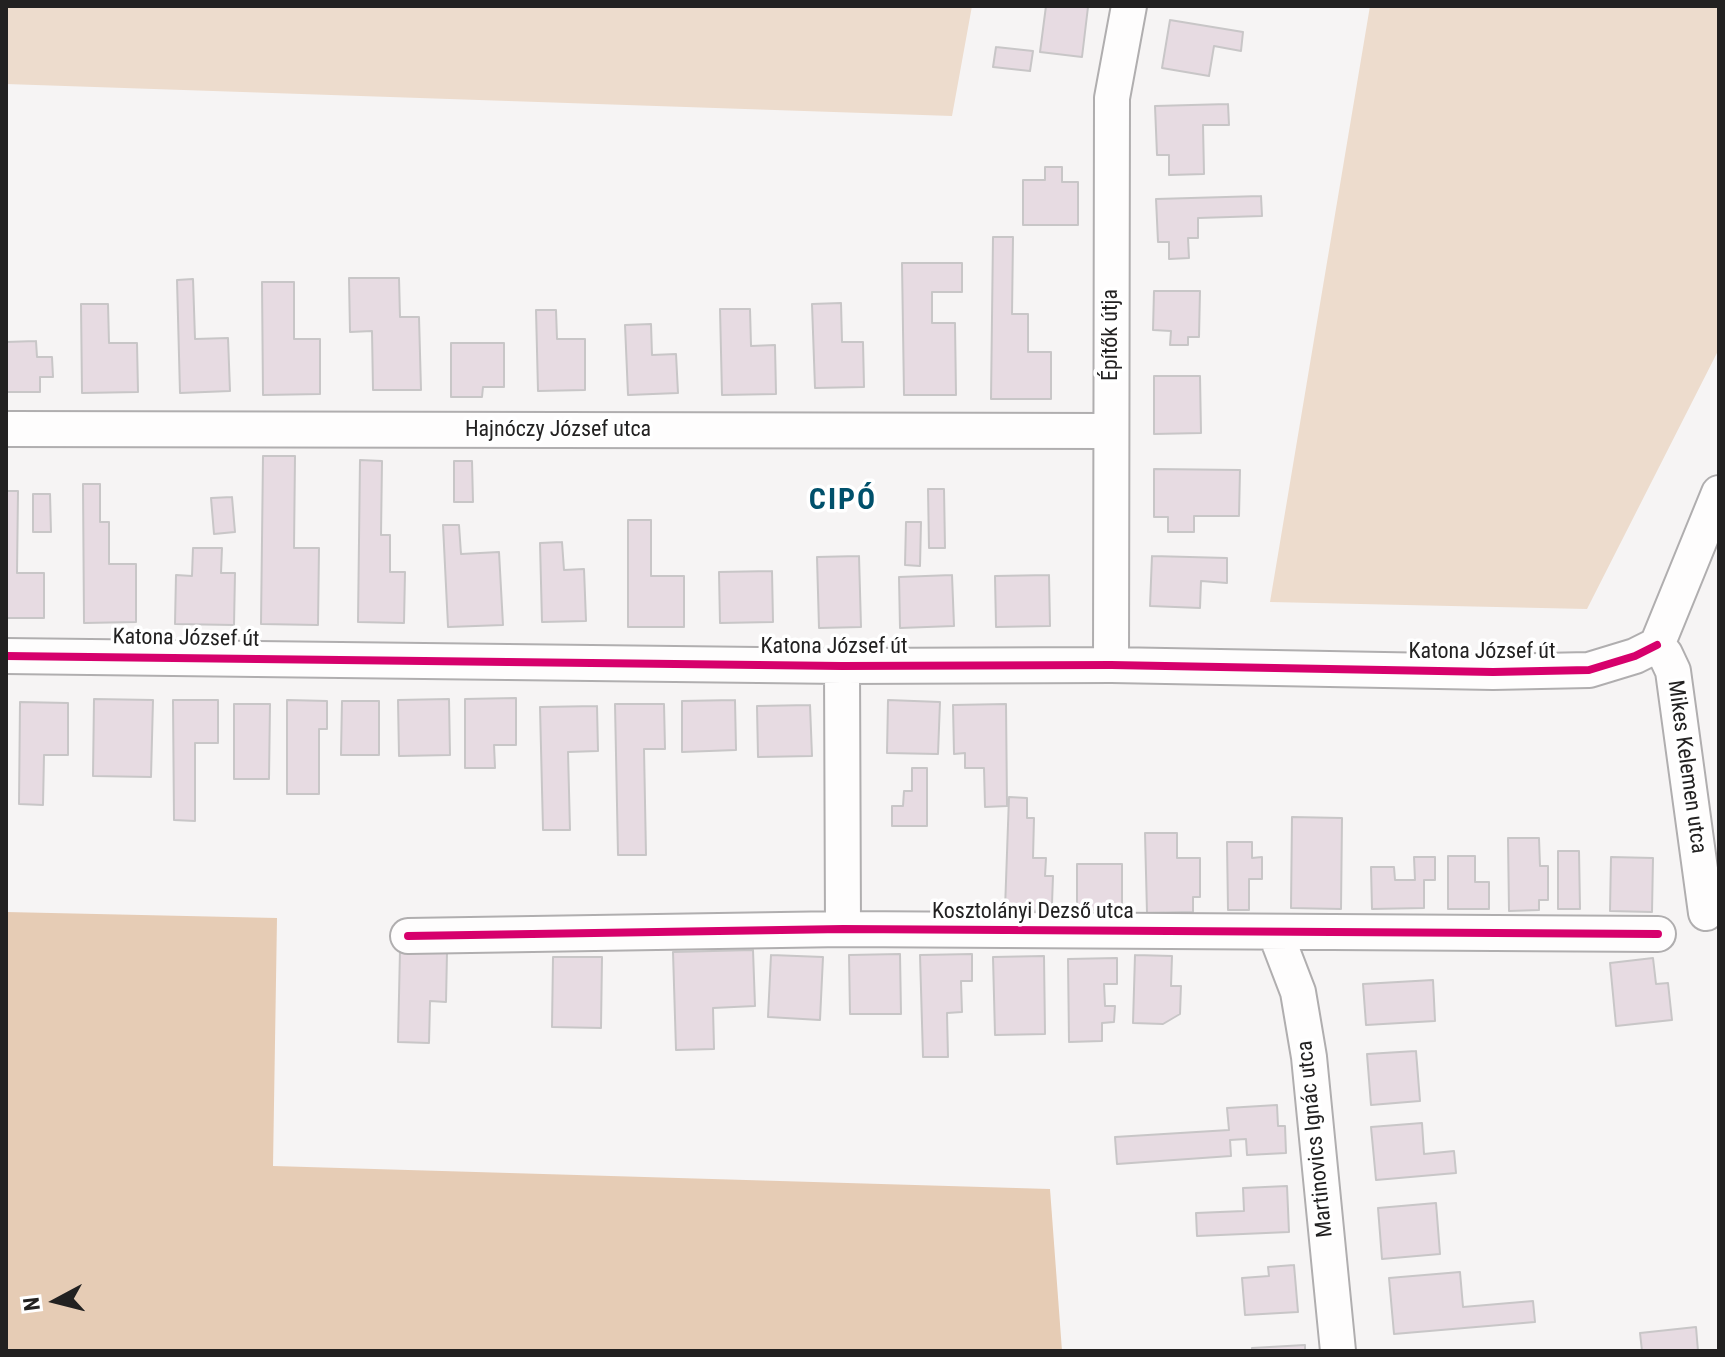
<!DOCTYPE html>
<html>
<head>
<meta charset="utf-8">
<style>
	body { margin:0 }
	#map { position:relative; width:1725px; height:1357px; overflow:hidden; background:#f6f4f4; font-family:"Roboto Condensed",sans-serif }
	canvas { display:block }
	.frame { position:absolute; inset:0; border:8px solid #222121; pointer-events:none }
	.north { position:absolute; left:16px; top:1261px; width:80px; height:80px; -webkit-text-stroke:6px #fff; paint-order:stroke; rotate:263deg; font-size:22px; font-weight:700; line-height:32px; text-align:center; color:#222121 }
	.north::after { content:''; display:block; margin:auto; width:28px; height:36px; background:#222121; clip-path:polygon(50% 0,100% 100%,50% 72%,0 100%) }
</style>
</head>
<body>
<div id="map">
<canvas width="1725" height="1357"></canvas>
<div class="frame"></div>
<div class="north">N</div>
</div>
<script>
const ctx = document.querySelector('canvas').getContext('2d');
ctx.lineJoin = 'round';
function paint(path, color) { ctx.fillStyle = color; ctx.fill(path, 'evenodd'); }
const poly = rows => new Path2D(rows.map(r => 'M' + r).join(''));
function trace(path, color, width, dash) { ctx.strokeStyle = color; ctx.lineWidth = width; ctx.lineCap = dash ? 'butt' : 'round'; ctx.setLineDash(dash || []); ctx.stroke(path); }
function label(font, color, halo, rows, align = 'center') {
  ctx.font = font + ' "Roboto Condensed",sans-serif'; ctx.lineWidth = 7; ctx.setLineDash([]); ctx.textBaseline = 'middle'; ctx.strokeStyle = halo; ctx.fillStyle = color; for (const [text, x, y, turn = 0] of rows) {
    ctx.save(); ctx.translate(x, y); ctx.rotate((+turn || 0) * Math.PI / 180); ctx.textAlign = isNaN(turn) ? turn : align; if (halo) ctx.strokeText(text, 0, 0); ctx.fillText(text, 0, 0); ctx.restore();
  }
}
paint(poly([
	[6,6,972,6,952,116,6,84],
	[1370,6,1719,6,1719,349,1587,609,1270,602]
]), '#eddccd');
paint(poly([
	[6,912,277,918,273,1166,1050,1189,1062,1351,6,1351]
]), '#e6ccb5');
const building = poly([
	[1046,6,1088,7,1082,57,1040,52,1046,6],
	[1170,20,1243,32,1241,51,1214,46,1209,76,1162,68,1170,20],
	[996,47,1033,51,1030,71,993,67,996,47],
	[1228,104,1229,125,1203,125,1204,174,1169,175,1169,155,1157,155,1155,106,1228,104],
	[1045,167,1062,167,1062,182,1078,182,1078,225,1023,225,1023,180,1045,180,1045,167],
	[1261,196,1262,216,1198,218,1198,238,1188,238,1189,258,1169,259,1169,242,1158,242,1156,199,1261,196],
	[993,237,1013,237,1012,314,1028,314,1028,352,1051,352,1051,399,991,399,993,237],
	[902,263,962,263,962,292,932,292,932,323,955,323,956,395,904,395,902,263],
	[349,278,399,278,400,317,419,317,421,390,373,390,372,331,350,332,349,278],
	[193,279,195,339,228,338,230,391,180,393,177,280,193,279],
	[262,282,294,282,294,339,320,339,320,394,263,395,262,282],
	[1154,291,1200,291,1199,337,1188,337,1188,345,1170,345,1171,331,1153,330,1154,291],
	[841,303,842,342,863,342,864,387,815,388,812,304,841,303],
	[81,304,108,304,109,343,137,343,138,392,82,393,81,304],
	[720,309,750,309,751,346,775,345,776,394,722,395,720,309],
	[536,310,556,310,557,339,585,339,585,390,538,391,536,310],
	[651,324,652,355,676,354,678,393,628,395,625,325,651,324],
	[36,341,37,357,52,357,53,377,40,377,40,392,6,392,6,342,36,341],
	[451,343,504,343,504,387,483,387,482,397,451,397,451,343],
	[1154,376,1200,376,1201,433,1154,434,1154,376],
	[263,456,295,456,294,548,319,548,318,625,261,624,263,456],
	[360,460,382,461,381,535,390,535,390,572,405,572,404,623,358,622,360,460],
	[454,461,472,461,473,502,454,502,454,461],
	[1154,469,1240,470,1239,516,1194,516,1194,532,1168,532,1168,517,1154,517,1154,469],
	[83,484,100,484,100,522,109,522,109,564,136,564,136,622,84,623,83,484],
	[928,489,944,489,945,548,929,548,928,489],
	[6,491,18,491,17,573,44,573,44,618,6,618,6,491],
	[33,494,50,494,51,532,33,532,33,494],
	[232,497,235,532,214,534,211,498,232,497],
	[628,520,651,520,651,576,684,576,684,627,628,627,628,520],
	[906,522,921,522,920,566,905,565,906,522],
	[443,525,459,525,461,554,499,552,503,625,448,627,443,525],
	[562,542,564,570,584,569,586,621,542,622,540,543,562,542],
	[193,548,222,548,221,573,235,573,234,625,175,624,176,575,192,576,193,548],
	[859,556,861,627,819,628,817,557,859,556],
	[1152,556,1227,558,1227,583,1201,581,1200,608,1150,606,1152,556],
	[772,571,773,622,720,623,719,572,772,571],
	[952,575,954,626,900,628,899,577,952,575],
	[1049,575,1050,626,996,627,995,576,1049,575],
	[516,698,516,745,494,745,495,768,465,768,465,699,516,698],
	[94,699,153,700,151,777,93,776,94,699],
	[449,699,450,755,399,756,398,700,449,699],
	[173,700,218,700,218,743,195,743,195,821,174,820,173,700],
	[287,700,327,701,327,729,319,729,319,794,287,794,287,700],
	[735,700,736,750,682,752,682,701,735,700],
	[888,700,940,702,938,754,887,753,888,700],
	[342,701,379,701,379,755,341,755,342,701],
	[20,702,68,703,68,755,44,755,43,805,19,804,20,702],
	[234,704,270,704,269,779,234,779,234,704],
	[615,704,664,704,665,749,644,749,646,855,618,855,615,704],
	[1006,704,1007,806,985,807,984,768,965,768,965,753,954,754,953,705,1006,704],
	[810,705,812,756,758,757,757,706,810,705],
	[597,706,598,751,568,752,570,830,543,830,540,707,597,706],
	[912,768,927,768,927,826,892,826,892,806,903,806,904,791,912,791,912,768],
	[1009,797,1027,798,1027,818,1034,818,1033,858,1046,858,1045,876,1053,876,1052,904,1043,904,1042,911,1005,909,1009,797],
	[1292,817,1342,818,1341,909,1291,908,1292,817],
	[1145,833,1177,833,1177,858,1200,858,1200,897,1193,897,1193,912,1147,913,1145,833],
	[1508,838,1539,838,1540,866,1548,866,1548,900,1539,900,1539,910,1509,911,1508,838],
	[1227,842,1252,842,1252,858,1262,857,1262,879,1249,879,1249,910,1228,910,1227,842],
	[1558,851,1579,851,1580,909,1558,909,1558,851],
	[1448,856,1475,856,1475,882,1489,882,1489,909,1448,909,1448,856],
	[1414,857,1435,857,1435,880,1424,880,1424,908,1372,909,1371,867,1394,867,1395,880,1415,880,1414,857],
	[1611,857,1653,858,1652,912,1610,911,1611,857],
	[1077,864,1122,864,1122,910,1077,910,1077,864],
	[400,950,447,952,446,1002,430,1001,429,1043,398,1042,400,950],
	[753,950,755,1006,713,1008,714,1049,676,1050,673,952,753,950],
	[900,954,901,1014,850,1014,849,955,900,954],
	[972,954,972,981,961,981,962,1012,947,1013,948,1057,923,1057,920,955,972,954],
	[771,955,823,957,820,1020,768,1017,771,955],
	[1135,955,1172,956,1171,986,1181,986,1180,1014,1163,1024,1133,1023,1135,955],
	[1044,956,1045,1034,995,1035,993,957,1044,956],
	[553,957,602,957,601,1028,552,1027,553,957],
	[1117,958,1117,984,1104,984,1105,1006,1115,1006,1114,1022,1102,1023,1102,1041,1069,1042,1068,959,1117,958],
	[1653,958,1656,984,1668,983,1672,1020,1616,1026,1610,963,1653,958],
	[1433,980,1435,1021,1366,1025,1363,984,1433,980],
	[1416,1051,1420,1101,1371,1105,1367,1054,1416,1051],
	[1277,1105,1278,1126,1285,1126,1286,1153,1247,1155,1246,1139,1230,1140,1231,1156,1117,1164,1115,1137,1229,1130,1227,1108,1277,1105],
	[1422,1123,1424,1154,1454,1151,1456,1173,1376,1180,1371,1127,1422,1123],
	[1287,1186,1289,1232,1197,1236,1196,1213,1244,1211,1243,1188,1287,1186],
	[1436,1203,1440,1254,1382,1259,1378,1208,1436,1203],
	[1294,1265,1298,1312,1245,1315,1242,1278,1269,1276,1268,1267,1294,1265],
	[1460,1272,1463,1307,1533,1301,1535,1322,1394,1334,1389,1278,1460,1272],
	[1696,1327,1698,1351,1642,1351,1640,1333,1696,1327],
	[1305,1345,1305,1351,1252,1351,1252,1348,1305,1345]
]);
paint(building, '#e7dbe2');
trace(building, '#c8c6c7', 2);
const street = poly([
	[6,429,1111,431],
	[6,656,842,666,1111,665,1493,672,1589,670,1635,656,1657,645],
	[1111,665,1112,98,1129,6],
	[842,666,843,929],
	[1706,913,1673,671,1665,654,1657,645,1719,493],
	[1275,932,1298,992,1309,1057,1338,1351],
	[408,936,843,929,1658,934]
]);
trace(street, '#b0aeaf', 38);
trace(street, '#fefdfd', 34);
trace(poly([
	[6,656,842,666,1111,665,1493,672,1589,670,1635,656,1657,645],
	[408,936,843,929,1658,934]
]), '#d6006c', 8);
label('22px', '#222121', '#fff', [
	["Építők útja",1111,335,-90],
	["Hajnóczy József utca",558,430],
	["Katona József út",186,639,1],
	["Katona József út",834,647],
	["Katona József út",1482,652],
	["Mikes Kelemen utca",1686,767,82],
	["Kosztolányi Dezső utca",1033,912],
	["Martinovics Ignác utca",1316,1139,-96]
]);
ctx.letterSpacing = '2px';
label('bold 30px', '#00506b', '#fff', [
	["CIPÓ",843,501]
]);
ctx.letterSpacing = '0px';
</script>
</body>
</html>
